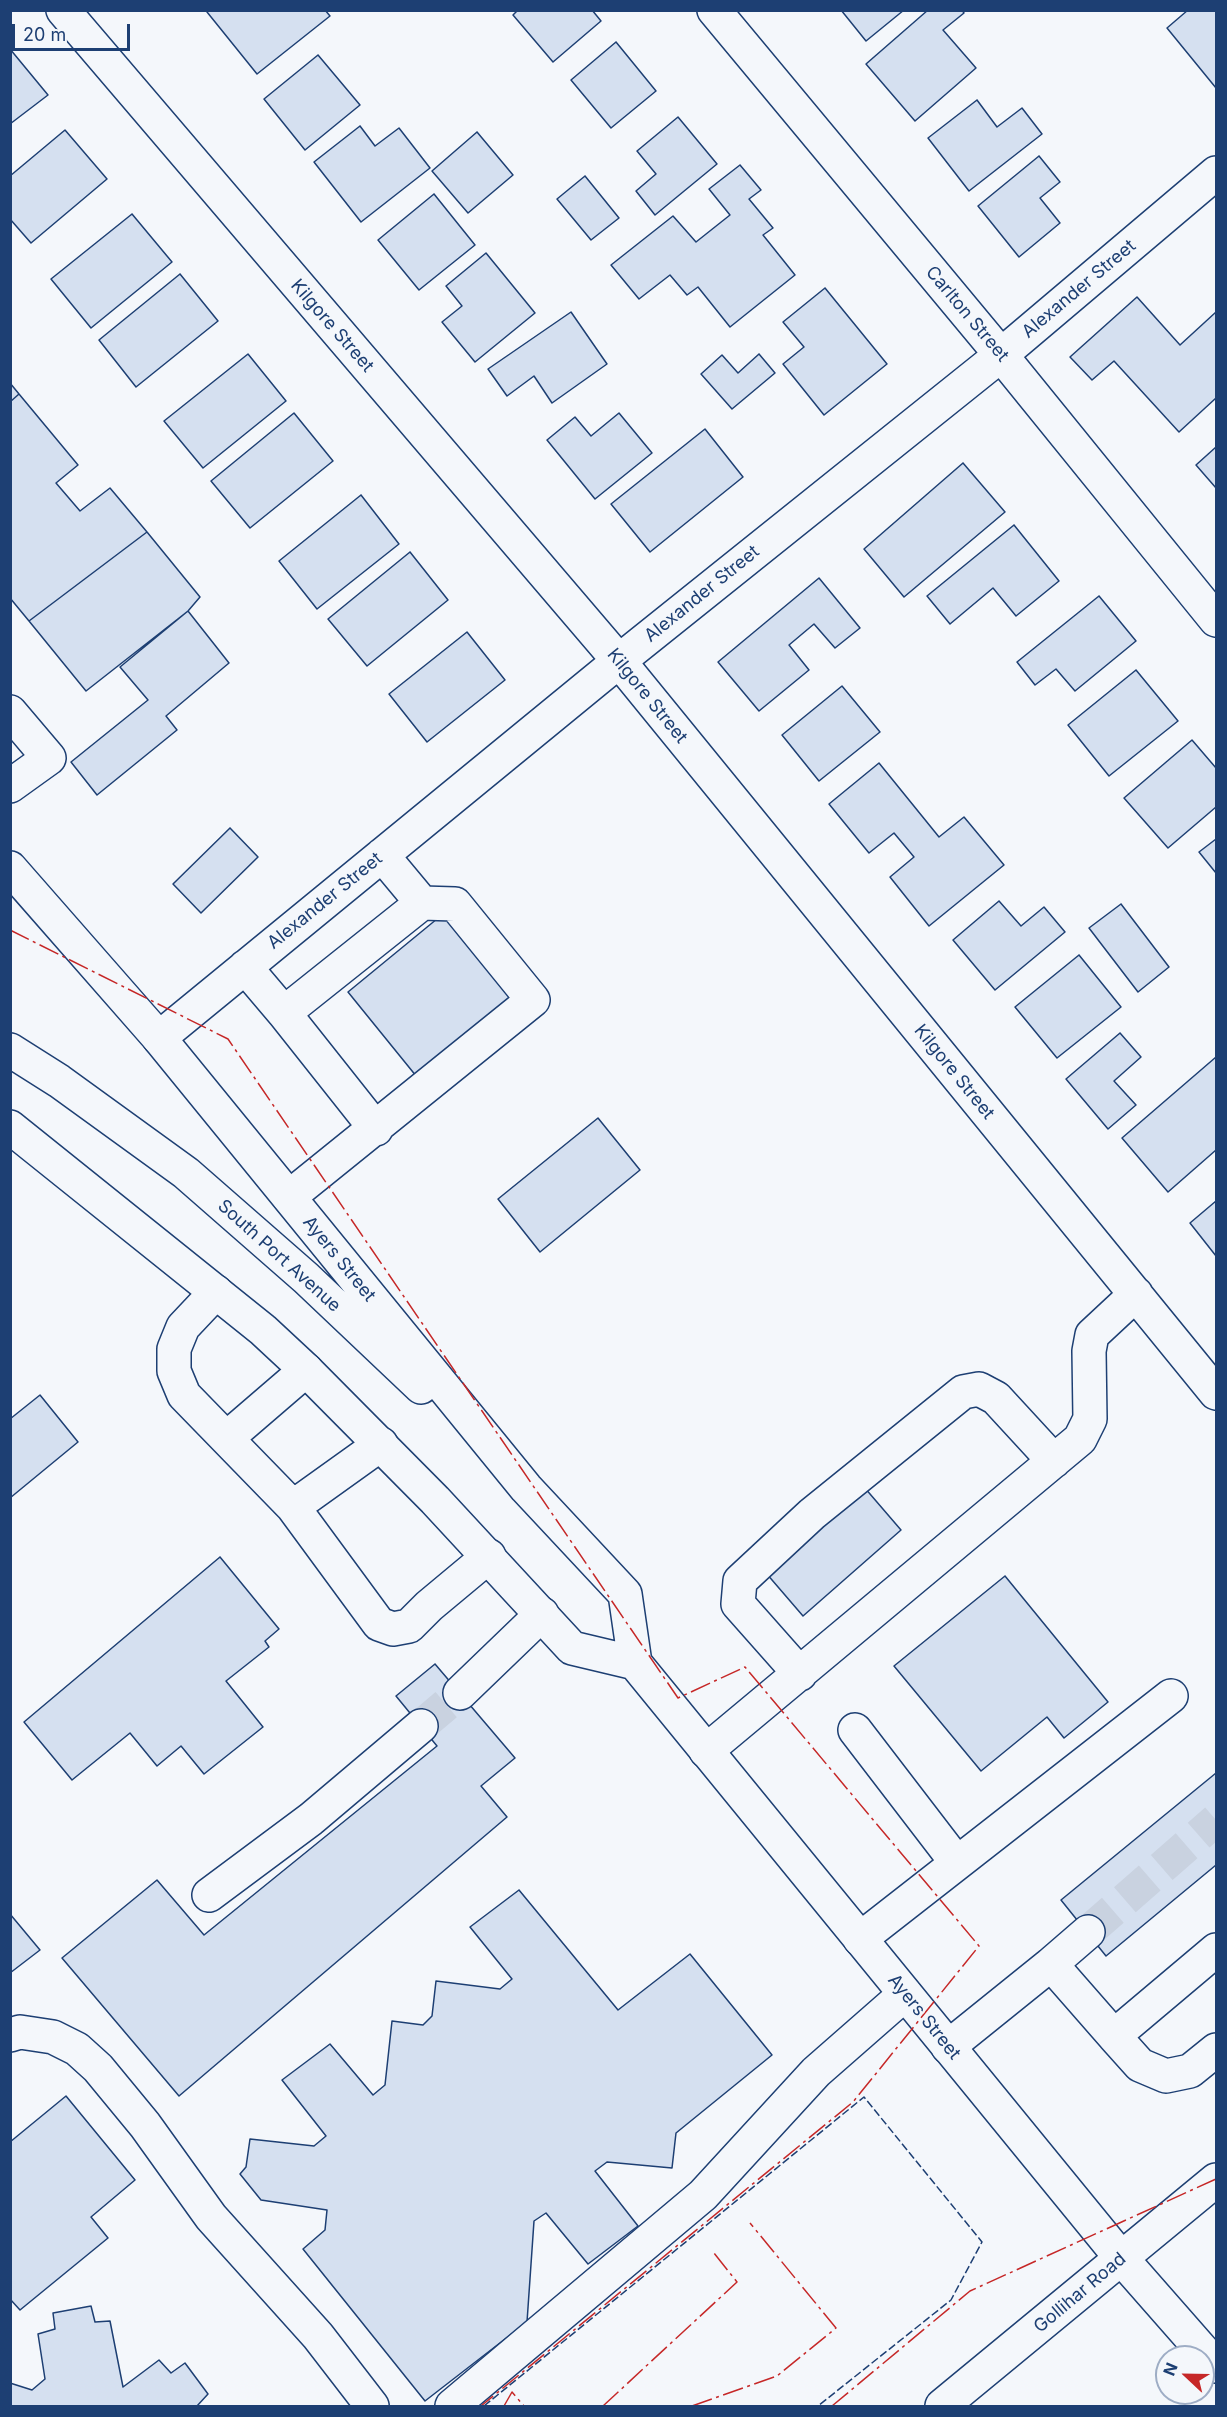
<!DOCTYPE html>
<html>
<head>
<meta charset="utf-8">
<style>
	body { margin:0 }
	#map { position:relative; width:1227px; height:2417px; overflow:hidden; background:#f4f7fb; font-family:Inter,sans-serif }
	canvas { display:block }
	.frame { position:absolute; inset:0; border:12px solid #1d3f73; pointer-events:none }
	.north { position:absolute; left:1155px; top:2345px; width:60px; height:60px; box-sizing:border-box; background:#f4f7fb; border:2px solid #9eadc5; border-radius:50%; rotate:292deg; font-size:16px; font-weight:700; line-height:24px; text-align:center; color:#1d3f73 }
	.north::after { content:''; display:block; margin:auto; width:21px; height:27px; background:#c62828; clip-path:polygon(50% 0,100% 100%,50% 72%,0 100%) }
	.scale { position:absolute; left:12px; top:24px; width:118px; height:27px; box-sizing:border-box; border:3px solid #1d3f73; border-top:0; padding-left:8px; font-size:18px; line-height:21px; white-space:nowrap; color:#1d3f73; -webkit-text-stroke:4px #f4f7fb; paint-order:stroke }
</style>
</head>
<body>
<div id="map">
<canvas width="1227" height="2417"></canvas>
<div class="frame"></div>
<div class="north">N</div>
<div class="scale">20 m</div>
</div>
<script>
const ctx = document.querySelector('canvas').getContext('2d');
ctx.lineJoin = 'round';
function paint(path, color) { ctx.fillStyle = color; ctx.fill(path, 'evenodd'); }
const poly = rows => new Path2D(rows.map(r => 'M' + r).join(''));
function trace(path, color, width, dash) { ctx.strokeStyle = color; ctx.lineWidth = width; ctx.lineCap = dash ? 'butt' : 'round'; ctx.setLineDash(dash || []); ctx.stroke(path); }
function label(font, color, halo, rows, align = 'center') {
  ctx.font = font + ' Inter,sans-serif'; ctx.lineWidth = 4.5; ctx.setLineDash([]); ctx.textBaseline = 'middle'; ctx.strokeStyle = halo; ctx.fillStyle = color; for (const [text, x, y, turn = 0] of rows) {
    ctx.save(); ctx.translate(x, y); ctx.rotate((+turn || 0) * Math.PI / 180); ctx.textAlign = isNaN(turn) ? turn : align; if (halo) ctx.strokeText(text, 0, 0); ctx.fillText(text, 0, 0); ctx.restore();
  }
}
const building = poly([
	[209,10,325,10,330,16,257,74,207,12,209,10],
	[518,10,592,10,601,21,553,62,513,15,518,10],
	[841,10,904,10,866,41,841,10],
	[928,10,962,10,964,13,943,30,976,68,915,121,866,64,928,10],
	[1188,10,1216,10,1216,88,1167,28,1188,10],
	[616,42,656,91,611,128,571,80,616,42],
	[10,49,48,95,10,124,10,49],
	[318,55,360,105,305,150,264,99,318,55],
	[977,100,997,127,1022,108,1042,134,969,191,928,138,977,100],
	[678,117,717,164,655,215,636,191,656,174,637,151,678,117],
	[360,126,375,146,399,128,430,168,361,222,314,162,360,126],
	[65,130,107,179,31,243,10,219,10,176,65,130],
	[477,132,513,175,468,213,432,171,477,132],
	[1039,156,1060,182,1040,198,1060,223,1019,257,978,206,1039,156],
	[740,165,761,190,749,199,773,228,763,235,795,275,730,327,698,287,687,295,670,275,639,299,611,265,673,216,696,242,730,215,709,189,740,165],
	[585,176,619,218,591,240,557,199,585,176],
	[434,194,475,245,419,290,378,240,434,194],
	[132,214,172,262,91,328,51,279,132,214],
	[486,253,535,313,475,362,442,322,462,306,446,286,486,253],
	[180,274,218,321,136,387,99,340,180,274],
	[825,288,887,364,824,415,783,364,804,347,783,322,825,288],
	[1137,297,1180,345,1216,312,1216,398,1179,432,1114,361,1092,380,1070,357,1137,297],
	[571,312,607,364,552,403,534,376,507,396,488,369,571,312],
	[248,354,286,401,203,468,164,421,248,354],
	[759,354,775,373,732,409,701,374,722,355,738,373,759,354],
	[10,383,19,394,10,402,10,383],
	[19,394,78,465,56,483,80,511,110,488,147,532,29,621,10,598,10,402,19,394],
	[294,413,333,461,250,528,211,481,294,413],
	[619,413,652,453,595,499,547,440,575,417,591,436,619,413],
	[705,429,743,477,650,552,611,504,705,429],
	[1216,447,1216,488,1196,465,1216,447],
	[963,463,1005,512,904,597,864,549,963,463],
	[361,495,399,544,317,609,279,561,361,495],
	[1014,525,1059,581,1016,616,993,588,950,624,927,596,1014,525],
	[147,532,200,597,188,611,86,691,29,621,147,532],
	[410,552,448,600,367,666,328,619,410,552],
	[819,578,860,628,835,648,814,624,789,645,809,670,759,711,718,662,819,578],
	[1099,596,1136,641,1075,691,1056,669,1035,685,1017,662,1099,596],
	[188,611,229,663,166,716,177,730,97,795,71,762,148,700,120,667,188,611],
	[467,632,505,680,427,742,389,694,467,632],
	[1136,670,1178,721,1109,776,1068,725,1136,670],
	[842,686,880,732,819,781,782,735,842,686],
	[1192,740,1216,768,1216,807,1168,848,1124,798,1192,740],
	[879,763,939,837,964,817,1004,865,929,926,890,877,914,857,894,833,869,853,829,804,879,763],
	[230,828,258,857,201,913,173,884,230,828],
	[1216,839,1216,873,1199,852,1216,839],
	[999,901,1021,926,1044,907,1065,932,995,990,953,940,999,901],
	[1121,904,1169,967,1138,992,1089,928,1121,904],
	[443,914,517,999,421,1082,348,992,443,914],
	[1079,955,1121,1007,1057,1058,1015,1007,1079,955],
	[1120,1033,1141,1057,1114,1081,1136,1105,1108,1129,1066,1079,1120,1033],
	[1216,1057,1216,1150,1168,1192,1122,1138,1216,1057],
	[598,1118,640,1170,540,1252,498,1199,598,1118],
	[1216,1201,1216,1256,1190,1223,1216,1201],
	[40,1395,78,1442,10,1498,10,1419,40,1395],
	[864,1487,901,1530,803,1616,766,1573,864,1487],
	[220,1557,279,1629,265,1641,269,1647,226,1681,263,1727,204,1774,181,1746,157,1766,130,1733,72,1780,24,1722,220,1557],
	[1005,1576,1108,1702,1064,1738,1047,1717,981,1771,894,1666,1005,1576],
	[435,1664,515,1758,481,1786,507,1817,179,2096,62,1958,157,1880,204,1935,437,1746,396,1696,435,1664],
	[1216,1773,1216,1865,1106,1956,1061,1900,1216,1773],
	[519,1890,618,2010,690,1954,772,2055,676,2133,672,2168,607,2162,595,2171,638,2226,588,2264,546,2213,534,2221,527,2322,425,2401,303,2249,325,2230,327,2210,261,2200,240,2174,246,2167,250,2139,314,2146,326,2136,282,2080,330,2044,373,2095,385,2085,392,2021,423,2025,432,2016,436,1981,500,1989,512,1979,470,1927,519,1890],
	[10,1914,40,1950,10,1973,10,1914],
	[66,2096,135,2180,91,2217,108,2238,20,2310,10,2299,10,2142,66,2096],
	[91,2306,95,2322,110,2321,123,2387,159,2360,171,2373,185,2363,208,2394,197,2406,10,2406,10,2383,32,2390,45,2379,38,2334,55,2329,53,2313,91,2306]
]);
paint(building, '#d5e0f0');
trace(building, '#1d3f73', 1.5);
trace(poly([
	[421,1726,460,1693],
	[1088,1932,1216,1820]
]), '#c9d2e0', 33, [33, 16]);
const minor = poly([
	[63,10,619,661,1216,1393],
	[714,10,1001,355,1216,620],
	[10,712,49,758,10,786],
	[245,967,284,1013,422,903,382,855],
	[284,1013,376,1129],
	[159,1038,619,661,1001,355,1216,173],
	[289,1197,533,1000,455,904,422,903],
	[216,1292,183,1327,174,1349,174,1371,184,1395,293,1507],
	[227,1438,306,1370],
	[381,1444,293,1507,379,1624,393,1629,409,1626,429,1606,489,1556],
	[800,1674,738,1604,740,1581,812,1514,963,1392,979,1389,996,1398,1054,1461],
	[460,1693,542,1614],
	[855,1730,957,1863],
	[706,1751,1080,1439,1090,1419,1089,1351,1092,1335,1136,1294],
	[209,1895,311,1819,421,1726],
	[860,1939,1171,1696],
	[1051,1964,1088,1932],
	[10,2035,20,2032,53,2037,77,2049,98,2068,145,2125,211,2217,318,2336,372,2406],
	[1114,2036,1140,2065,1166,2076,1190,2071,1216,2050],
	[948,2047,1051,1964,1114,2036,1216,1950],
	[452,2406,703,2195,816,2072,905,1994]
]);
const major = poly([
	[10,868,159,1038,526,1488,625,1594,635,1663,1122,2259,1216,2366],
	[10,1050,59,1081,186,1173,306,1278,421,1387],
	[10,1127,263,1330,306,1370,435,1500,572,1648,635,1663],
	[942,2406,1216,2180]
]);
trace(minor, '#1d3f73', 36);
trace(major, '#1d3f73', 36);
trace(minor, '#f4f7fb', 33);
trace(major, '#f4f7fb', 33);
trace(poly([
	[484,2406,864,2097,982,2242,951,2300,818,2406]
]), '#1d3f73', 1.5, [8, 3]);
trace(poly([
	[10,930,228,1039,678,1698,745,1667,979,1946,853,2102,481,2406],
	[504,2406,512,2392,524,2406],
	[603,2406,737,2282,714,2253],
	[692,2406,777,2376,836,2328,750,2223],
	[832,2406,970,2291,1216,2179]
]), '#c62828', 1.5, [21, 4.5, 3, 4.5]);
label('18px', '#1d3f73', '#f4f7fb', [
	["Alexander Street",1079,289,-40],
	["Carlton Street",967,314,50],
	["Kilgore Street",332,326,49],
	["Alexander Street",702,594,-39],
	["Kilgore Street",647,696,51],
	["Alexander Street",325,901,-39],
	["Kilgore Street",954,1072,51],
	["South Port Avenue",279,1256,42],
	["Ayers Street",339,1259,51],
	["Ayers Street",924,2017,51],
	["Gollihar Road",1080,2293,-40]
]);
</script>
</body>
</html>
